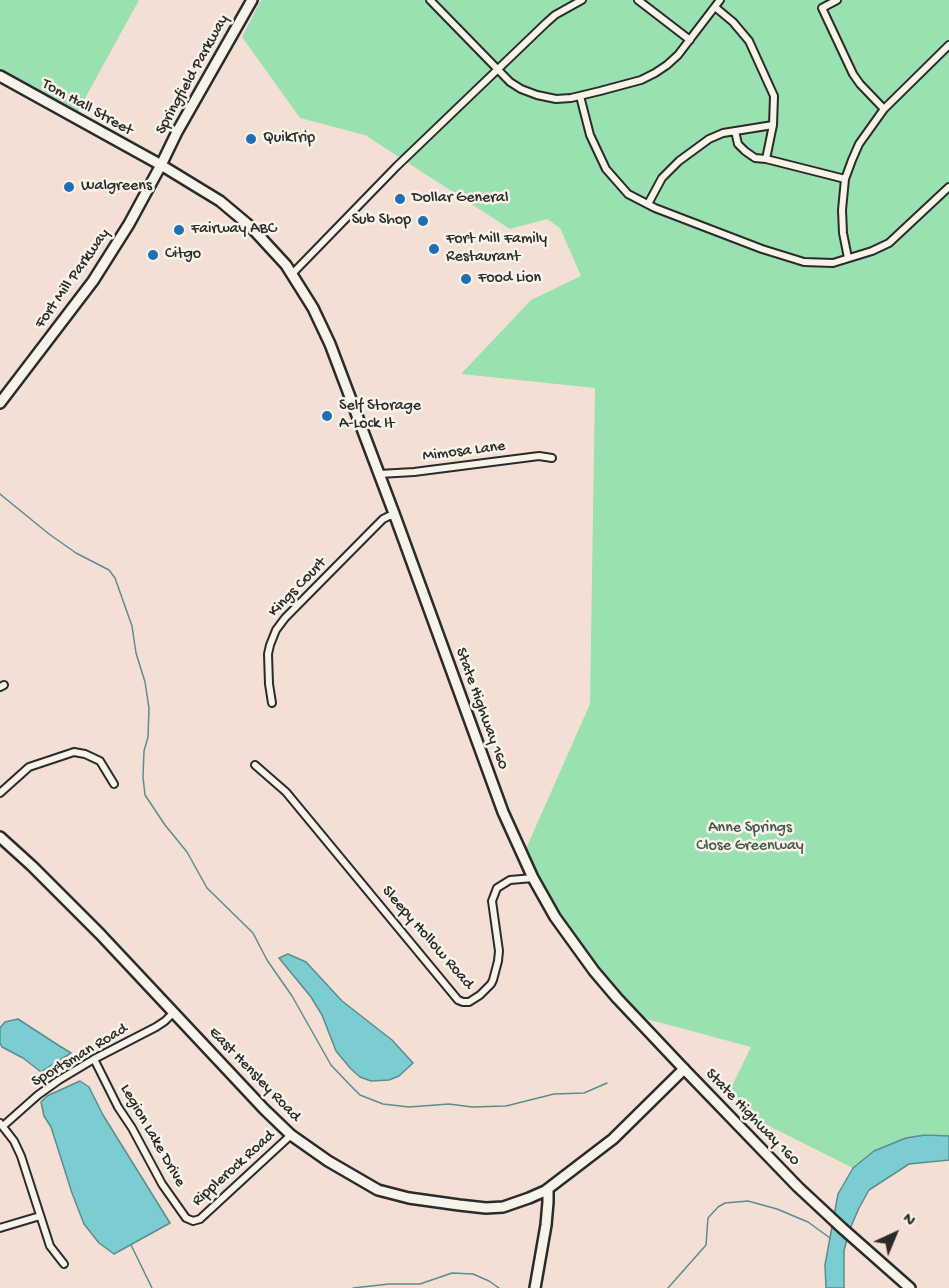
<!DOCTYPE html>
<html>
<head>
<meta charset="utf-8">
<style>
	body { margin:0 }
	#map { position:relative; width:949px; height:1288px; overflow:hidden; background:#f4dfd5; font-family:"Gochi Hand",sans-serif }
	canvas { display:block }
	.north { position:absolute; left:865px; top:1204px; width:60px; height:60px; -webkit-text-stroke:4px #f7f3e8; paint-order:stroke; rotate:44deg; font-size:16px; font-weight:700; line-height:24px; text-align:center; color:#2b2b2b }
	.north::after { content:''; display:block; margin:auto; width:21px; height:27px; background:#2b2b2b; clip-path:polygon(50% 0,100% 100%,50% 72%,0 100%) }
</style>
</head>
<body>
<div id="map">
<canvas width="949" height="1288"></canvas>
<div class="north">N</div>
</div>
<script>
const ctx = document.querySelector('canvas').getContext('2d');
ctx.lineJoin = 'round';
function paint(path, color) { ctx.fillStyle = color; ctx.fill(path, 'evenodd'); }
const poly = rows => new Path2D(rows.map(r => 'M' + r).join(''));
function trace(path, color, width, dash) { ctx.strokeStyle = color; ctx.lineWidth = width; ctx.lineCap = dash ? 'butt' : 'round'; ctx.setLineDash(dash || []); ctx.stroke(path); }
function label(font, color, halo, rows, align = 'center') {
  ctx.font = font + ' "Gochi Hand",sans-serif'; ctx.lineWidth = 5; ctx.setLineDash([]); ctx.textBaseline = 'middle'; ctx.strokeStyle = halo; ctx.fillStyle = color; for (const [text, x, y, turn = 0] of rows) {
    ctx.save(); ctx.translate(x, y); ctx.rotate((+turn || 0) * Math.PI / 180); ctx.textAlign = isNaN(turn) ? turn : align; if (halo) ctx.strokeText(text, 0, 0); ctx.fillText(text, 0, 0); ctx.restore();
  }
}
paint(poly([
	[0,0,139,0,78,111,0,68],
	[261,0,949,0,949,1148,863,1176,853,1168,761,1122,729,1092,751,1047,643,1018,597,968,559,914,525,851,590,704,595,388,461,374,531,300,581,276,560,228,547,219,510,229,365,135,300,118,242,37]
]), '#99e1b0');
const water = poly([
	[288,954,306,962,342,1001,392,1040,413,1063,399,1076,389,1080,371,1081,360,1077,351,1069,336,1051,322,1015,311,997,279,958,288,954],
	[18,1019,58,1045,71,1053,41,1072,23,1058,2,1047,0,1043,0,1028,5,1022,18,1019],
	[80,1081,89,1087,103,1115,170,1223,114,1254,99,1243,84,1224,72,1193,51,1127,44,1116,41,1102,47,1096,80,1081],
	[925,1135,949,1136,949,1160,909,1164,869,1190,859,1208,849,1231,844,1251,844,1288,826,1288,825,1265,838,1194,853,1168,874,1151,906,1138,925,1135]
]);
paint(water, '#7ccdd2');
trace(water, '#5c8c8f', 1.5);
trace(poly([
	[0,494,49,534,76,553,109,570,115,578,132,626,136,653,145,682,149,708,148,737,144,751,143,777,145,795,165,825,187,852,207,888,253,933,267,960,292,996,331,1065,349,1084,360,1095,383,1104,409,1107,449,1104,472,1107,506,1106,554,1094,584,1093,607,1083],
	[50,1078,52,1065],
	[131,1245,152,1288],
	[353,1288,389,1284,420,1284,452,1273,473,1274,489,1281,499,1288],
	[668,1288,706,1245,708,1218,718,1207,725,1203,748,1201,777,1209,808,1222,830,1238]
]), '#5c8c8f', 1.5);
const street = poly([
	[430,0,510,82,521,89,537,95,556,99,571,98,600,91,641,80,655,73,667,65,678,55,720,0],
	[638,0,690,40],
	[837,0,822,8,853,74,860,84,884,109,949,45],
	[715,7,733,22,749,41,774,96,773,125,766,159,845,179,842,210,843,233,848,258],
	[580,96,590,135,606,169,628,194,655,208,762,249,804,262,833,263,872,251,889,243,949,187],
	[735,131,738,144,745,151,755,158,766,159],
	[845,179,852,160,859,144,884,109],
	[648,204,662,178,679,161,709,139,723,133,773,125],
	[292,274,397,166,546,23,555,15,582,0],
	[379,474,414,472,539,456,552,458],
	[0,687,4,685],
	[272,703,269,684,268,654,270,645,276,630,285,618,372,530,383,519,389,516,395,516],
	[255,765,286,792,458,1000,463,1002,469,1002,480,995,491,984,493,980,498,961,499,951,492,901,497,888,510,880,533,878],
	[0,793,29,767,74,752,85,754,100,761,114,784],
	[94,1059,118,1107,132,1128,162,1184,186,1218,193,1221,200,1219,291,1135],
	[0,1123,14,1141,21,1156,50,1246,64,1264],
	[3,1126,38,1095,59,1080,94,1059,156,1027,165,1021,173,1013],
	[0,1228,40,1216]
]);
const secondary = poly([
	[0,403,93,281,129,224,161,165],
	[0,837,32,866,100,934,264,1109,291,1135,328,1161,378,1190,409,1198,459,1205,486,1208,503,1207,529,1198,545,1191,613,1139,684,1069],
	[535,1288,546,1225,548,1202,548,1189]
]);
const primary = poly([
	[0,76,161,165,220,201,251,227,286,265,313,308,330,344,395,516,503,812,533,878,555,917,594,971,617,998,684,1069,798,1187,842,1228,910,1288],
	[161,165,177,132,252,0]
]);
trace(street, '#2b2b2b', 10);
trace(secondary, '#2b2b2b', 14);
trace(primary, '#2b2b2b', 14);
trace(street, '#f7f3e8', 6);
trace(secondary, '#f7f3e8', 9);
trace(primary, '#f7f3e8', 9);
for (const [x, y, r, color] of [
	[251,139,6,"#1f6fb2"],
	[69,187,6,"#1f6fb2"],
	[400,199,6,"#1f6fb2"],
	[423,221,6,"#1f6fb2"],
	[179,230,6,"#1f6fb2"],
	[434,249,6,"#1f6fb2"],
	[153,255,6,"#1f6fb2"],
	[466,279,6,"#1f6fb2"],
	[327,416,6,"#1f6fb2"]
]) { const dot = new Path2D(); dot.arc(x, y, r, 0, 2 * Math.PI); ctx.fillStyle = color; ctx.fill(dot); trace(dot, '#f7f3e8', 2); }
label('16px', '#2b2b2b', '#f7f3e8', [
	["Springfield Parkway",193,75,-61],
	["Tom Hall Street",87,108,29],
	["Fort Mill Parkway",73,279,-55],
	["Mimosa Lane",464,452,-7],
	["Kings Court",298,588,-46],
	["State Highway 160",481,709,70],
	["Sleepy Hollow Road",427,938,49],
	["Sportsman Road",80,1056,-31],
	["East Hensley Road",254,1075,46],
	["State Highway 160",752,1118,46],
	["Legion Lake Drive",152,1136,60],
	["Ripplerock Road",234,1169,-42]
]);
label('16px', '#2b2b2b', '#f7f3e8', [
	["QuikTrip",263,139],
	["Walgreens",81,187],
	["Dollar General",412,199],
	["Sub Shop",411,221,"right"],
	["Fairway ABC",191,230],
	["Fort Mill Family",446,240],
	["Restaurant",446,258],
	["Citgo",165,255],
	["Food Lion",478,279],
	["Self Storage",339,407],
	["A-Lock It",339,425]
], 'left');
label('16px', '#46584c', '#f7f3e8', [
	["Anne Springs",750,829],
	["Close Greenway",750,847]
]);
</script>
</body>
</html>
